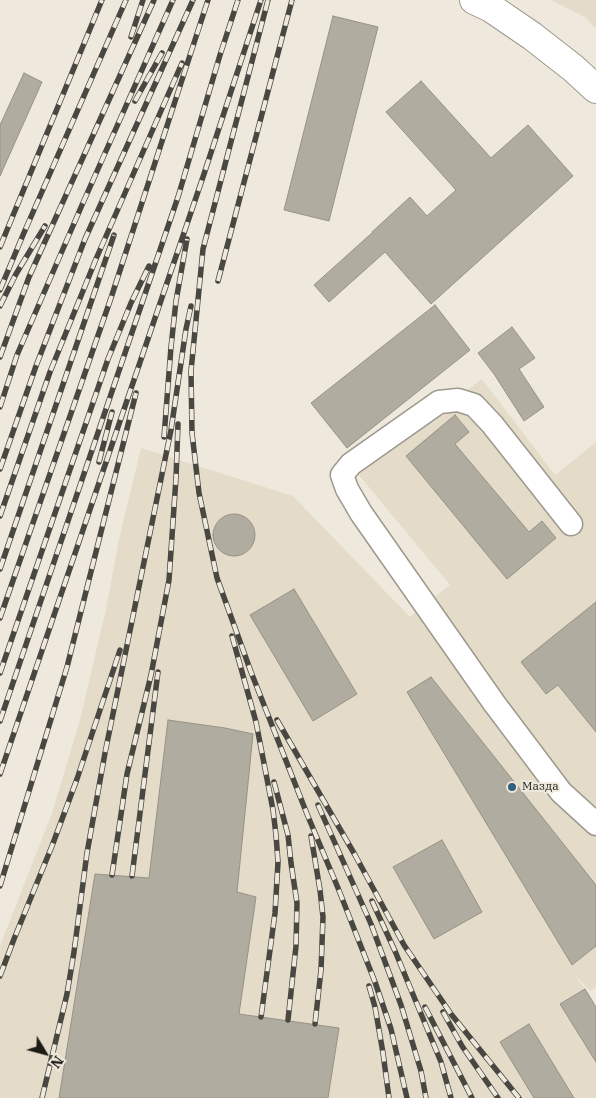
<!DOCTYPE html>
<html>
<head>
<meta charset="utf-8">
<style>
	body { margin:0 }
	#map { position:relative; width:596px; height:1098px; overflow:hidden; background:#eee9dc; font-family:"IBM Plex Serif",serif }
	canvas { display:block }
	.north { position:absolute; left:20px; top:1028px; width:50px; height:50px; -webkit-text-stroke:4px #eee9dc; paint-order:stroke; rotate:127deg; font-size:14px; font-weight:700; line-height:20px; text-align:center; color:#1c1b16 }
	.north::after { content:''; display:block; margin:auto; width:18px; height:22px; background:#1c1b16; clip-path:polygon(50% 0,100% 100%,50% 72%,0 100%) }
</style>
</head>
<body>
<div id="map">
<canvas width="596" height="1098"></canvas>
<div class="north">N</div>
</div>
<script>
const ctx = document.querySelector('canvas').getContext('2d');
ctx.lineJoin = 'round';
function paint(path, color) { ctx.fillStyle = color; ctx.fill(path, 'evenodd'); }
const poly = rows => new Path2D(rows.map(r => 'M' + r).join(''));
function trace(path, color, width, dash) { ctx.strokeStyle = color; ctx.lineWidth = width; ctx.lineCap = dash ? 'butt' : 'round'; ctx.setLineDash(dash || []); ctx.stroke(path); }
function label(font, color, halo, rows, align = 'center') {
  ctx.font = font + ' "IBM Plex Serif",serif'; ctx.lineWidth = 4; ctx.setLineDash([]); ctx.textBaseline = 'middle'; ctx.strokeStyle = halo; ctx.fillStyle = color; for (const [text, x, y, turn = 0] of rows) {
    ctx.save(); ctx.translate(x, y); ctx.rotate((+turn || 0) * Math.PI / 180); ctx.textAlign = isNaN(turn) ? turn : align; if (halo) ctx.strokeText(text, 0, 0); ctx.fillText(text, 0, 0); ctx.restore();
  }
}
paint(poly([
	[551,0,596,0,596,29,585,17],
	[482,379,555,475,596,442,596,987,590,991,573,973,585,989,596,1007,596,1098,0,1098,0,946,52,813,80,720,106,609,119,539,141,448,293,496,410,617,450,585,358,474]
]), '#e4dcc9');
const building = poly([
	[333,16,378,27,329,221,284,210,333,16],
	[24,73,42,82,0,176,0,125,24,73],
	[421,81,491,158,528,125,573,176,431,304,385,252,329,302,314,285,373,232,372,232,410,197,427,216,456,190,386,112,421,81],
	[435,305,470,350,347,448,311,403,435,305],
	[512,327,535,358,519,369,544,407,524,421,494,374,478,353,512,327],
	[455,415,469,432,455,444,529,532,542,521,556,538,507,579,406,456,455,415],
	'213 535a21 21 0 1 1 42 0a21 21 0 1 1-42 0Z',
	[294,589,357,694,313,721,250,615,294,589],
	[596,602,596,732,558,685,546,694,521,662,596,602],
	[431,677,596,885,596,946,572,965,407,692,431,677],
	[168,720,225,728,253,734,237,892,256,897,239,1014,339,1028,328,1098,59,1098,95,874,149,878,168,720],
	[442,840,482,912,434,939,393,867,442,840],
	[585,989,596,1007,596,1062,560,1004,585,989],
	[529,1024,574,1098,534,1098,500,1042,529,1024]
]);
paint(building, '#b1aca0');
trace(building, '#979287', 1);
const minor = poly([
	[571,524,492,424,474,405,458,400,439,402,351,464,342,475,347,489,361,513,494,703,561,792,596,824]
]);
const major = poly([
	[474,0,491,8,532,36,573,68,596,89]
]);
trace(minor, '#9d998d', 25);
trace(major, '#9d998d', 30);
trace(minor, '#fff', 22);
trace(major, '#fff', 28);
const rail = poly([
	[268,0,203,249,191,371,192,433,199,493,217,578,251,672,307,814,338,888,375,982,391,1029,407,1098],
	[131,37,143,0],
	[135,101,162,53],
	[0,247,102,0],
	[218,281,292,0],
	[0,290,23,235,126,0],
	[0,306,16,274,45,226],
	[0,357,29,277,154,0],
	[0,407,17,355,82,205,173,0],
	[164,437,171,347,176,301,187,239],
	[99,462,112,412],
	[0,469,36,366,85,239,193,0],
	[0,516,50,372,96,259,182,63],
	[0,569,114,235],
	[0,618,111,298,208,0],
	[232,636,256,722,273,810,276,835,278,862,275,913,261,1017],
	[0,673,108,359,131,303,149,266],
	[277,720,355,855,404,945,451,1014,519,1098],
	[0,721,178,197,220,55,238,0],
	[0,774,204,174,261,0],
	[274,782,288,835,291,863,297,903,296,946,288,1020],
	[318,805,371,924,401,1005,421,1071,426,1098],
	[311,836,320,890,323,917,321,970,315,1024],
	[112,875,127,774,151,675,169,580,176,478,178,424],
	[132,876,158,672],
	[0,886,67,667,136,393],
	[372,901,395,951,441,1062,451,1098],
	[0,976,14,939,52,846,77,779,120,650],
	[369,986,375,1007,383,1053,389,1098],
	[425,1007,472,1098],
	[443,1012,462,1046,498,1098],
	[42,1098,67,994,74,952,87,853,105,753,171,430,186,329,191,306]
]);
trace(rail, '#494741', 5.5);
trace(rail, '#eee9dc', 4, [11]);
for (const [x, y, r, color] of [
	[512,787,5,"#31617f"]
]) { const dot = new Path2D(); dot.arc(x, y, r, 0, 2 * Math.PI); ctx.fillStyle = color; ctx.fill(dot); trace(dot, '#eee9dc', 2); }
label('12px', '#1c1b16', '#eee9dc', [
	["Мазда",522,787]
], 'left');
</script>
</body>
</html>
